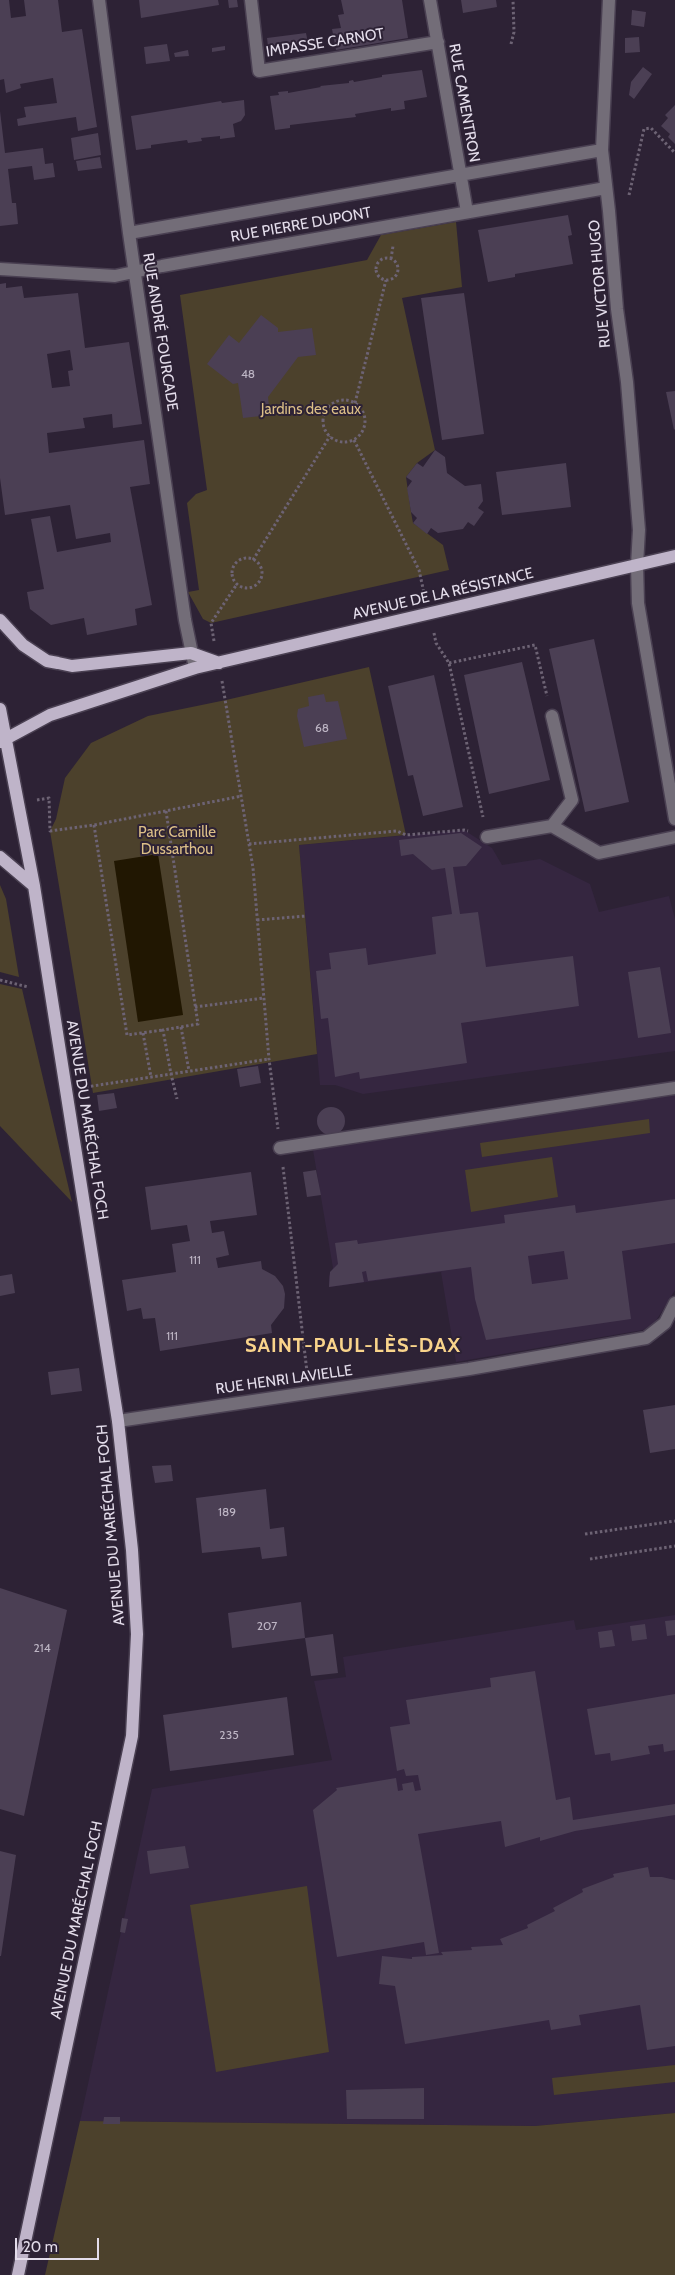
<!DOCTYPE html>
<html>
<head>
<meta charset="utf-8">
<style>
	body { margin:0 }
	#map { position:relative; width:675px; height:2275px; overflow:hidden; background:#2d2235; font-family:Cabin,sans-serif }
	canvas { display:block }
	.scale { position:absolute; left:15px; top:2238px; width:84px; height:22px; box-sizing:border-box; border:2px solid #e4ddeb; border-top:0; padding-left:6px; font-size:15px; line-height:18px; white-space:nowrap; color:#e4ddeb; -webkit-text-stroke:4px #2d2235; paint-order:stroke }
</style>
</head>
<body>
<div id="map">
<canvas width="675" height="2275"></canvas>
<div class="scale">20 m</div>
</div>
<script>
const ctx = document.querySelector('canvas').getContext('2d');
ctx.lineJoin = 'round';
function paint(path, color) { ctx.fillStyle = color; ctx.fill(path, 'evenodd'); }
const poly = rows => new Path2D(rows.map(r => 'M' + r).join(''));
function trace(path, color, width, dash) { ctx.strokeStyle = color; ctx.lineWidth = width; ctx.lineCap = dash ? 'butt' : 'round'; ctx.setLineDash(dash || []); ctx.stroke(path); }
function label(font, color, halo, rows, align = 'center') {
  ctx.font = font + ' Cabin,sans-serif'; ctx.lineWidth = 4; ctx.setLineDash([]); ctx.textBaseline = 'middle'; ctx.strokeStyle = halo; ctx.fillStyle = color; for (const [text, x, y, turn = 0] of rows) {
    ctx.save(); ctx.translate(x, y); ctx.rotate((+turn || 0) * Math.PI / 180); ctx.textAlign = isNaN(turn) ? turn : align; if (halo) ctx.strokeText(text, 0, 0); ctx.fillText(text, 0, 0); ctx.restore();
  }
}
paint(poly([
	[464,830,492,848,502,865,540,859,590,884,599,912,669,896,675,919,675,1051,363,1094,335,1085,320,1085,299,845],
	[675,1095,675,1290,654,1324,643,1330,456,1362,441,1272,329,1287,329,1276,333,1268,313,1150],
	[675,1615,675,2113,535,2126,80,2121,152,1789,332,1760,314,1681,346,1677,343,1657,574,1620,576,1630]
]), '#352640');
paint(poly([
	[456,222,462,287,402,298,435,450,417,463,406,477,411,512,413,523,443,545,449,570,211,623,203,619,188,592,199,590,187,503,196,494,207,490,180,295,367,260,381,235],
	[369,667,406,835,299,845,317,1054,93,1093,50,831,56,819,65,778,91,743,148,716,226,700],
	[0,885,6,899,19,977,0,972],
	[0,984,22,989,72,1202,0,1126],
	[649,1119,650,1133,482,1157,480,1143],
	[552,1157,558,1197,471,1212,465,1170],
	[307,1886,329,2052,216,2072,190,1905],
	[675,2065,675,2082,554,2095,552,2078],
	[675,2113,675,2275,45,2275,80,2121,535,2126]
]), '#4c412c');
paint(poly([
	[158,854,183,1015,138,1022,114,861]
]), '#211702');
paint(poly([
	[0,0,9,0,11,18,26,16,24,0,58,0,62,32,82,29,97,127,78,131,76,117,18,126,17,119,26,117,24,107,57,103,53,78,20,84,21,88,6,93,4,79,0,80],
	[139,0,218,0,219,5,141,18],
	[228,0,237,0,238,7,229,8],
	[341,0,402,0,408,38,336,50,332,29,341,28,338,15,344,14],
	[461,0,496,0,497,7,463,13],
	[632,10,646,12,644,27,631,25],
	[306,33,309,48,269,54,267,38],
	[639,37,640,52,625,53,625,38],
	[167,44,170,61,146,64,144,47],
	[225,46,225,50,212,52,212,48],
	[188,50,189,56,175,57,174,53],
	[643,67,652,74,634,99,629,95,631,82],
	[422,70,427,97,404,101,405,109,391,111,391,108,355,114,356,117,290,125,290,128,275,130,270,96,279,95,278,92,288,91,288,93,321,87,320,86,349,83,349,81,353,80,354,82,382,77,382,75],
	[244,100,245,115,241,121,233,124,235,137,220,139,220,136,201,138,202,141,188,143,187,140,151,145,151,148,136,150,131,116,221,101,222,103],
	[675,105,675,144,668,137,670,134,661,126,668,118,665,115],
	[0,111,5,153,43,148,45,164,53,163,55,177,34,180,32,166,8,169,12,203,16,203,18,224,0,226],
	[98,133,101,155,74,160,71,138],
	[100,157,102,168,78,171,76,161],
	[568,215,572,235,568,236,573,264,515,274,515,277,488,282,478,230],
	[6,283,6,288,22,286,24,298,78,293,85,348,129,342,142,424,113,428,112,414,83,418,85,428,47,433,49,453,144,440,150,484,130,487,152,605,135,609,137,625,87,635,84,618,51,625,30,609,27,592,44,589,31,519,50,516,57,552,111,542,110,533,76,539,70,505,5,515,0,478,0,284],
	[70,350,73,370,68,371,70,386,52,388,47,354],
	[464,293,484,434,442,440,421,298],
	[261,315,278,328,278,332,312,328,316,355,298,357,268,397,270,415,243,418,238,383,233,384,207,364,229,335,239,343],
	[675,391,675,429,674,430,666,392],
	[435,450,445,457,447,473,465,486,481,484,483,501,478,508,484,512,474,526,468,522,463,529,438,533,431,528,427,534,413,523,417,518,411,512,407,488,412,481,406,477,417,463,423,467],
	[566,463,571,507,502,515,496,472],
	[594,639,629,802,585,812,549,649],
	[522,662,550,780,489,794,464,675],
	[434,675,463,807,423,816,413,775,408,776,388,686],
	[324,694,326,702,338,701,347,739,304,747,297,716,298,709,309,706,308,697],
	[461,833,482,847,466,866,453,867,460,914,478,912,486,967,573,956,579,1006,461,1023,467,1063,360,1079,359,1072,335,1077,328,1018,321,1019,316,971,331,969,329,953,366,948,368,965,436,954,432,917,452,914,445,868,432,870,413,854,401,856,399,840],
	[660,967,671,1033,638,1038,628,972],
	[258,1066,261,1083,240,1087,237,1069],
	[114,1093,117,1108,99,1111,97,1095],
	'317 1121a14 14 0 1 1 28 0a14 14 0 1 1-28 0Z',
	[316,1170,321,1195,307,1197,303,1172],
	[251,1172,257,1215,210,1221,212,1233,224,1231,229,1255,216,1258,218,1268,261,1261,262,1269,275,1276,283,1286,285,1294,284,1308,271,1325,272,1333,160,1351,155,1318,143,1319,141,1308,127,1311,122,1280,176,1272,172,1244,190,1241,187,1225,151,1230,145,1187],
	[675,1199,675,1243,622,1251,631,1319,486,1340,475,1299,471,1267,368,1281,366,1271,362,1272,364,1282,329,1287,330,1272,338,1264,335,1243,357,1240,358,1244,505,1223,504,1215,575,1205,576,1213],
	[564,1251,568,1279,532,1284,528,1256],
	[12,1274,15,1293,0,1296,0,1276],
	[79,1368,82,1391,51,1395,48,1372],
	[675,1405,675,1449,650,1453,643,1410],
	[171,1465,173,1481,155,1483,152,1466],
	[266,1489,270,1529,284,1527,287,1556,262,1559,260,1547,202,1553,196,1498],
	[0,1588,67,1610,24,1816,0,1809],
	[301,1602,305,1638,232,1648,228,1613],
	[675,1620,675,1635,667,1636,665,1621],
	[645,1624,647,1639,632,1641,630,1626],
	[612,1630,615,1646,600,1648,598,1632],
	[333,1634,338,1673,311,1676,305,1638],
	[535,1671,556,1800,570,1797,573,1820,675,1804,675,1815,575,1831,540,1841,540,1837,505,1847,501,1821,418,1834,439,1953,426,1955,424,1942,337,1957,313,1810,337,1790,336,1788,396,1778,398,1791,403,1790,402,1784,413,1782,415,1791,421,1790,418,1775,406,1776,404,1769,397,1771,390,1727,410,1724,406,1700,491,1687,490,1678],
	[675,1694,675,1750,664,1752,663,1744,648,1746,650,1754,611,1761,610,1753,595,1755,587,1709],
	[287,1697,294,1755,170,1771,163,1715],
	[185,1846,189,1868,150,1874,147,1851],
	[0,1851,16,1855,1,1956,0,1956],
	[648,1867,650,1877,662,1877,675,1880,675,2046,647,2050,640,2005,579,2015,581,2025,551,2030,549,2020,405,2044,395,1986,379,1984,382,1956,412,1959,412,1957,443,1955,441,1952,472,1950,471,1947,503,1945,500,1939,528,1928,527,1925,555,1911,553,1908,583,1892,582,1889,614,1877,613,1874],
	[122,1918,128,1919,125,1933,120,1932],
	[424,2088,424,2119,347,2119,346,2090],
	[104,2117,120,2117,120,2124,103,2124]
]), '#4b3f54');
const minor = poly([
	[99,0,129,233,185,620,195,668],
	[251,0,259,71,438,42],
	[430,0,467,212],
	[609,0,602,150,609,211,617,309,627,382,639,530,637,565,638,603,675,819],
	[129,233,602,150],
	[0,269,115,276,162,266,606,188],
	[552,716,572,800,552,826],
	[487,837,552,826,599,853,675,837],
	[280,1148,675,1088],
	[118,1421,469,1369,646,1338,665,1323,675,1303]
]);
const major = poly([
	[0,620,23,645,47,661,58,663,72,666,191,653,219,663],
	[0,709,34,886,118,1421,132,1550,137,1634,132,1736,18,2275],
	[0,742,50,715,195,668,675,556],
	[0,857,34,886]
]);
trace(minor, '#4a4052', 15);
trace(major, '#4a4052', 15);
trace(poly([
	[511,44,514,32,513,0],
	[629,195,644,129,651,128,675,153],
	'376 269a11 11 0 1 1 22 0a11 11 0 1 1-22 0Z',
	[391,259,393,246],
	'323 421a21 21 0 1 1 42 0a21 21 0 1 1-42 0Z',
	[355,403,386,280],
	[354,440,419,570,424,593],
	'232 573a15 15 0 1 1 30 0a15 15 0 1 1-30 0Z',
	[253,560,330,436],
	[434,633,436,643,449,663,483,817],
	[214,641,211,623,237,584],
	[449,663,535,645,547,696],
	[222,681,253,868,269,1059,278,1129],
	[37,800,49,798,50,831,94,825,242,796],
	[166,811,198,1024,163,1030,171,1074,269,1059],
	[94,825,127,1035,163,1030],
	[249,844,397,831,406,835,464,830,468,831],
	[257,920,306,916],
	[0,980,28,987],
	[195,1007,264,998],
	[181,1027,189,1071],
	[143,1033,151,1077],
	[86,1087,171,1074,177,1099],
	[283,1167,307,1372],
	[585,1534,675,1521],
	[590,1559,675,1546]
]), '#6d6374', 3, [2.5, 2.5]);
trace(minor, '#736d78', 12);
trace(major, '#bfb4c9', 12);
label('12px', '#beb6c5', null, [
	["48",248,374],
	["68",322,728],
	["111",195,1260],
	["111",172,1336],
	["189",227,1512],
	["207",267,1626],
	["214",42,1648],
	["235",229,1735]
]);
label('15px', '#e4ddeb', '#2d2235', [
	["IMPASSE CARNOT",325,43,-9],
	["RUE CAMENTRON",464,103,80],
	["RUE PIERRE DUPONT",301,225,-10],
	["RUE VICTOR HUGO",600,284,-95],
	["RUE ANDRÉ FOURCADE",160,332,81],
	["AVENUE DE LA RÉSISTANCE",443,594,-13],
	["AVENUE DU MARÉCHAL FOCH",87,1120,81],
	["RUE HENRI LAVIELLE",284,1380,-8],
	["AVENUE DU MARÉCHAL FOCH",111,1525,-95],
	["AVENUE DU MARÉCHAL FOCH",77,1920,-78]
]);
label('15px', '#dcbf87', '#2d2235', [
	["Jardins des eaux",311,410],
	["Parc Camille",177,833],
	["Dussarthou",177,850]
]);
ctx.letterSpacing = '1px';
label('bold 20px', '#f9d48b', '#2d2235', [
	["SAINT-PAUL-LÈS-DAX",353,1346]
]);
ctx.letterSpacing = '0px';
</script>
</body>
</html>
